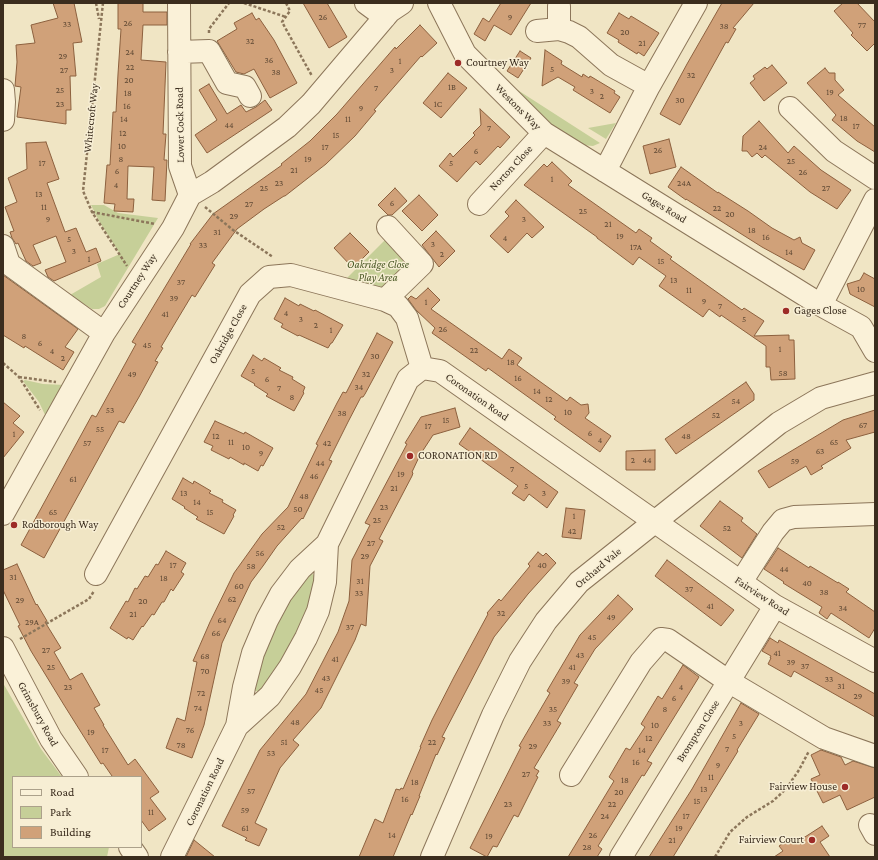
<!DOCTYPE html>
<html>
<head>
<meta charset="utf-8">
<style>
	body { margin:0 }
	#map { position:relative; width:878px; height:860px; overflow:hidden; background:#f0e5c4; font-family:"Crimson Pro",serif }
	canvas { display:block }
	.frame { position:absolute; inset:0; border:4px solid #3b2d1e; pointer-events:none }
	.legend { position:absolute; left:12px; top:776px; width:130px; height:72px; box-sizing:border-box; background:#f7eed4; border:1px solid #aca18b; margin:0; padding:5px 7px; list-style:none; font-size:12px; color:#3b2d1e }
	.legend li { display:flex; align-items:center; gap:8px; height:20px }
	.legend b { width:20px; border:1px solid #aca18b }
</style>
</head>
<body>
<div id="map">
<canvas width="878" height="860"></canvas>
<div class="frame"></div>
<ul class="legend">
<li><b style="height:5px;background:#faf1d8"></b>Road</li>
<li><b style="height:11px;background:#c6cf98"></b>Park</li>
<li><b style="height:11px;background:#d0a179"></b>Building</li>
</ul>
</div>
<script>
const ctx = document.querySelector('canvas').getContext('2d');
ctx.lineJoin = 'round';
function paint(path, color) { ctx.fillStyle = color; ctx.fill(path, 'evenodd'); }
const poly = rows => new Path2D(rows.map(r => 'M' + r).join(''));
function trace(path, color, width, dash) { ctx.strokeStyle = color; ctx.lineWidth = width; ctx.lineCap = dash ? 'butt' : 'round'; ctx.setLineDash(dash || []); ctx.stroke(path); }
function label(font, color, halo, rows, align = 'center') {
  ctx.font = font + ' "Crimson Pro",serif'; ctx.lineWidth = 3; ctx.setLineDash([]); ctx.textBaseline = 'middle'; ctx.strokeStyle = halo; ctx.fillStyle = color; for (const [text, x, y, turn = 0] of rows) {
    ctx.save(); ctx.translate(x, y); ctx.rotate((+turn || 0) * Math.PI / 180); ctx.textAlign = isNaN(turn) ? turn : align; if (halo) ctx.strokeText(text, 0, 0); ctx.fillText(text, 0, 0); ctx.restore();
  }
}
paint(poly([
	[502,80,600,143,593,146,581,145,572,140,545,120],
	[616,123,606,139,588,128],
	[91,205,104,205,118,213,158,218,105,306,99,309,92,309,70,295,101,277,97,264,120,254,99,221],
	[387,238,403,255,403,266,383,290,344,281],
	[25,380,43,384,65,385,46,417,39,402,23,381],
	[311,573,314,575,316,581,310,609,299,635,261,691,254,691,252,681,291,592],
	[3,683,41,749,62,777,13,777,13,847,109,847,107,857,3,857]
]), '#c6cf98');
const building = poly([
	[53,3,74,3,82,42,73,43,76,76,70,76,71,110,66,110,66,124,17,117,21,87,15,86,17,62,16,45,35,43,31,25,58,18,53,3],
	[118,3,143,3,143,12,167,12,167,25,143,25,141,60,166,62,163,134,166,134,164,160,167,160,165,201,152,200,154,167,128,166,127,199,134,199,133,212,114,211,115,204,104,203,107,165,110,165,113,112,116,112,118,74,121,29,118,29,118,3],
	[303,3,327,3,347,37,329,48,303,3],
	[501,3,531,3,511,35,494,25,485,41,474,34,483,18,489,22,501,3],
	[722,3,754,3,733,28,736,29,728,43,726,42,680,125,660,114,687,64,722,3],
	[843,3,857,3,875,22,875,43,867,51,851,35,853,33,834,11,843,3],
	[252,13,256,20,259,18,274,40,297,83,270,98,254,69,244,74,236,72,217,41,237,29,234,23,252,13],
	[619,13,629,19,631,16,659,33,644,56,638,52,637,54,618,42,619,40,607,33,619,13],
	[420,25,437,43,422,57,421,56,374,110,376,111,355,136,326,164,285,196,284,196,264,209,237,229,212,263,215,265,195,297,192,295,174,325,161,347,163,348,155,361,158,362,139,397,124,423,119,421,44,558,21,545,92,415,96,417,136,344,132,342,191,244,190,244,213,214,282,165,281,164,310,141,337,114,395,47,396,49,420,25],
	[545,50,562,61,561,64,582,77,583,74,589,78,590,76,615,91,614,93,620,97,610,113,573,90,575,87,558,77,542,86,545,50],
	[520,51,531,58,518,78,507,71,520,51],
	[772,65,787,83,764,101,750,83,755,79,753,76,765,67,767,69,772,65],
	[825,68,829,73,835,73,835,80,844,90,838,95,875,127,875,152,857,141,832,120,836,115,807,83,825,68],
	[448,73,467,88,441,118,423,103,448,73],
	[209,84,227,114,241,105,246,112,256,107,265,100,272,110,207,153,195,135,217,120,199,90,209,84],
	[480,109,510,137,500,148,498,146,480,165,476,161,457,182,439,166,450,153,453,157,475,135,473,133,481,125,480,109],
	[759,121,788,153,794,146,821,170,851,190,837,209,810,192,765,155,762,158,757,153,752,157,747,151,742,151,743,136,759,121],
	[669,139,676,167,650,174,643,146,669,139],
	[46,142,59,179,47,183,65,232,76,228,86,252,96,248,101,261,54,281,48,277,45,270,66,262,56,236,33,245,41,263,33,266,26,261,18,243,16,244,12,238,10,232,14,231,5,207,17,202,8,178,27,169,26,143,46,142],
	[552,162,572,181,568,185,636,233,639,229,652,238,650,241,672,257,670,259,742,310,744,308,764,321,754,336,789,335,789,340,794,340,795,379,771,380,770,367,766,367,766,346,721,315,720,317,709,309,703,317,659,286,666,276,639,257,633,265,597,238,597,237,524,185,544,164,547,167,552,162],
	[681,167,718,193,718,192,748,211,772,228,794,240,800,237,802,243,815,250,804,270,762,247,686,199,686,200,668,187,681,167],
	[395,188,407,201,392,215,388,215,378,205,395,188],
	[419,195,438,215,422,231,402,211,419,195],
	[516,200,544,227,532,238,527,233,508,253,490,236,509,216,505,212,516,200],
	[436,231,455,251,439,267,422,245,436,231],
	[350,233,369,252,353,268,334,248,350,233],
	[864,273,875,279,875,307,850,294,847,284,860,280,864,273],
	[3,275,78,329,65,347,74,352,63,370,25,346,24,348,3,335,3,275],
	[428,288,440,300,431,309,502,359,509,349,522,358,517,365,567,401,570,397,581,405,588,404,589,413,585,418,611,436,600,452,554,419,556,417,488,368,486,371,432,333,435,328,416,310,408,299,411,296,416,299,428,288],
	[285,298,299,306,300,304,314,311,315,310,343,325,332,343,331,343,328,348,299,335,298,336,281,327,283,324,274,319,285,298],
	[377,333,393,342,365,394,363,397,361,397,348,422,329,460,332,461,303,519,302,518,277,546,263,566,251,582,237,611,222,643,204,725,192,758,166,748,177,718,185,721,197,662,193,661,210,622,234,573,262,534,288,507,318,445,316,444,337,403,343,392,346,393,377,333],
	[253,355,262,361,264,358,281,368,279,370,293,377,292,379,305,387,303,392,304,393,294,411,266,396,268,394,254,385,255,384,241,376,253,355],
	[746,382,754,394,754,400,676,454,665,439,746,382],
	[3,402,20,416,13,423,24,432,3,458,3,402],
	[455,408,460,427,433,435,420,455,412,472,413,473,412,476,379,539,383,541,370,566,366,626,361,624,355,640,321,708,293,740,299,745,280,768,255,823,267,829,259,846,245,840,247,838,222,826,260,750,306,694,338,632,349,601,352,560,370,525,365,523,407,444,405,443,421,417,455,408],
	[875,410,875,432,846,440,851,448,821,466,823,468,811,475,806,466,769,488,758,471,843,420,875,410],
	[215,421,244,434,245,432,273,448,263,466,261,465,258,471,244,463,244,465,230,457,229,459,211,450,213,446,204,442,215,421],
	[470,428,558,492,547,508,529,494,524,501,512,493,518,486,459,444,470,428],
	[655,450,655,470,626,470,626,451,655,450],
	[183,478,193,484,194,481,211,491,209,493,223,500,222,502,236,510,233,515,234,516,224,534,196,519,198,517,184,508,185,507,172,499,183,478],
	[720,501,743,518,741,521,757,534,742,558,700,526,720,501],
	[566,508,585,510,581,539,562,537,566,508],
	[778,548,809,568,810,566,838,583,838,582,849,589,846,592,875,612,875,628,869,638,831,613,827,619,819,613,822,607,783,583,784,582,764,569,778,548],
	[166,551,186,563,181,572,184,574,173,591,171,589,164,602,162,602,154,615,152,614,143,627,142,626,133,640,128,637,127,639,110,628,126,601,128,602,135,588,137,589,145,576,148,577,156,564,158,565,166,551],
	[538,552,543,556,546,553,556,563,528,594,494,637,442,737,445,738,437,755,436,754,419,796,420,796,412,815,411,814,393,857,359,857,375,819,383,823,396,789,400,790,401,788,403,789,421,747,420,747,432,720,454,677,488,614,487,613,499,599,501,601,530,566,528,564,538,552],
	[667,560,734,610,721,626,655,576,667,560],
	[17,564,36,605,37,604,47,621,45,622,61,648,54,652,70,680,82,673,100,705,94,708,104,725,103,725,128,765,135,759,159,792,150,798,166,819,149,831,141,820,141,777,111,777,112,776,103,763,101,764,64,705,31,651,18,626,20,625,3,590,3,570,17,564],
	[618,595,633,609,595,649,574,683,578,685,557,721,561,723,534,768,539,771,536,776,538,777,518,817,514,815,497,847,493,846,487,857,470,848,521,747,519,746,550,693,547,691,554,679,580,635,618,595],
	[770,638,778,643,779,640,875,694,875,717,794,671,791,677,768,664,771,658,770,658,771,656,762,651,770,638],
	[683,665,699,677,647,761,652,763,644,776,642,775,598,846,602,849,597,857,568,857,614,781,609,777,626,748,630,750,645,727,641,724,658,696,662,699,683,665],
	[741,703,759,714,737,750,738,751,673,857,649,857,692,789,741,703],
	[821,750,841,757,845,765,853,761,875,768,875,797,847,810,840,795,823,803,811,779,820,775,811,755,821,750],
	[822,826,829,836,820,842,830,857,774,857,783,851,779,846,791,838,794,844,822,826],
	[194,840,215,857,186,857,194,840]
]);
paint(building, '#d0a179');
trace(building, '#8c603e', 1);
const minor = poly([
	[179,3,180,166,190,195],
	[366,3,385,17],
	[439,3,465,54,544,133,821,305,861,327,875,351],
	[559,6,559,29],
	[537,31,559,29,569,32,579,37,611,65,649,86],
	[179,52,209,51,227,83,245,87,250,96],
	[3,90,4,102,3,120],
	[790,108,834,151,875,178],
	[605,171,649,86,696,3],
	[479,204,544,133],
	[3,246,9,264,104,333],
	[385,300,422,264,388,227],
	[821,305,875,200],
	[3,514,104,333,173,228,190,195,212,182,287,127,311,104,390,11,402,3],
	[96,574,250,294,269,277,291,275,385,300,398,306,407,318,422,368],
	[741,582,773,532,783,520,794,517,875,514],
	[3,648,51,739,77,777],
	[237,726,270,696,290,667,306,638,318,611,325,582,327,544],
	[571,775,641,662,661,639,668,640,728,681,824,738,875,756],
	[870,825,875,834],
	[130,847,137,857],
	[172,857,237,726,244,687,253,653,267,620,281,594,300,569,327,544,408,379,422,368,440,371,775,606,875,661],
	[432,857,493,715,520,661,546,621,579,582,779,423,821,398,875,383],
	[621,857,775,606]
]);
trace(minor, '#8c765a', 24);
trace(poly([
	[96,3,99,19],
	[103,3,83,191,92,212,127,266],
	[244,3,286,17],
	[286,3,290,11,282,22,312,76],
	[209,33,209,29,229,3],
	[205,207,233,230,273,257],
	[92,212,155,224],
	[3,363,19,377,40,410],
	[19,377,56,382],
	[20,639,89,599,94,591],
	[715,857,730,832,747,817,773,801,786,789,799,770,809,751]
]), '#8c765a', 2.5, [3, 2]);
trace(minor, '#faf1d8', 22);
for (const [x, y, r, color] of [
	[458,63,4,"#9d2b27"],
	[786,311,4,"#9d2b27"],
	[410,456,4,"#9d2b27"],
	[14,525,4,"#9d2b27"],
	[845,787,4,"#9d2b27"],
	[812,840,4,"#9d2b27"]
]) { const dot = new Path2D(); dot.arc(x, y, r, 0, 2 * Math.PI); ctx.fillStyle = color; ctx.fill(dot); trace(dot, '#f7eed4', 1.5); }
label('9px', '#604a35', null, [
	["26",323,17],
	["9",510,17],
	["26",128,23],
	["33",67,24],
	["77",862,25],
	["38",724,26],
	["20",625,32],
	["32",250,41],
	["21",642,43],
	["24",130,52],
	["29",63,56],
	["36",269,60],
	["1",400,61],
	["22",130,67],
	["5",552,69],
	["27",64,70],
	["3",392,70],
	["38",276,72],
	["32",691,75],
	["20",129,80],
	["1B",452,87],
	["7",376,88],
	["25",60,90],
	["3",592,91],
	["19",830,92],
	["18",128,93],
	["2",602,96],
	["30",680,100],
	["23",60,104],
	["1C",438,104],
	["16",127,106],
	["9",361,108],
	["18",844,118],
	["14",124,119],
	["11",348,119],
	["44",229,125],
	["17",856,126],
	["7",489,128],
	["12",123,133],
	["15",336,135],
	["10",122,146],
	["17",325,147],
	["24",763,147],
	["26",658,150],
	["6",476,151],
	["8",121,159],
	["19",308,159],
	["25",791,161],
	["17",42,163],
	["5",451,163],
	["21",294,170],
	["6",117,171],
	["26",803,172],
	["1",552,179],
	["23",279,183],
	["24A",684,183],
	["4",116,185],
	["25",264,188],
	["27",826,188],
	["13",39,194],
	["6",392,203],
	["27",249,204],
	["11",44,207],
	["22",717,208],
	["25",583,211],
	["20",730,214],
	["29",234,216],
	["9",48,219],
	["3",524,219],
	["21",608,224],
	["18",752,230],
	["31",217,232],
	["19",620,236],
	["16",766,237],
	["4",505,238],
	["5",69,239],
	["3",433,244],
	["33",203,245],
	["17A",636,247],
	["3",74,251],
	["14",789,252],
	["2",442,254],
	["1",89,259],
	["15",661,261],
	["13",674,280],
	["37",181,282],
	["10",861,289],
	["11",689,290],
	["39",174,298],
	["9",704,301],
	["1",426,302],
	["7",720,306],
	["4",286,313],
	["41",165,314],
	["3",301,319],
	["5",744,319],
	["2",316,325],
	["26",443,329],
	["1",331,330],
	["8",24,336],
	["6",40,343],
	["45",147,345],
	["1",780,349],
	["22",474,350],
	["4",52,351],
	["30",375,356],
	["2",63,358],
	["18",511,362],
	["5",253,371],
	["58",783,373],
	["49",132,374],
	["32",366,374],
	["16",518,378],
	["6",267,379],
	["34",359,387],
	["7",279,388],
	["14",537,391],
	["8",292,397],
	["12",549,399],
	["54",736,401],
	["53",110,410],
	["10",568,412],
	["38",342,413],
	["52",716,415],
	["15",446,420],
	["67",863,425],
	["17",428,426],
	["55",100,429],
	["6",590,433],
	["1",14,434],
	["12",216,436],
	["48",686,436],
	["4",600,440],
	["11",231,442],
	["65",834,442],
	["57",87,443],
	["42",327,443],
	["10",246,447],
	["63",820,451],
	["9",261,453],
	["2",633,460],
	["44",647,460],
	["59",795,461],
	["44",320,463],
	["7",512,469],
	["19",401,474],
	["46",314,476],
	["61",73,479],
	["5",526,486],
	["21",394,488],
	["13",184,493],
	["3",544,493],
	["48",304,496],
	["14",197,502],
	["23",384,507],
	["50",298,509],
	["65",53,512],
	["15",210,512],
	["1",574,516],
	["25",377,520],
	["52",281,527],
	["52",727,528],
	["42",572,531],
	["27",371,543],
	["56",260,553],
	["29",365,556],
	["17",173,565],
	["40",542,565],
	["58",251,566],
	["44",784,569],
	["31",13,577],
	["18",164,578],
	["31",360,581],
	["40",807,583],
	["60",239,586],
	["37",689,589],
	["38",824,592],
	["33",359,593],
	["62",232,599],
	["29",20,600],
	["20",143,601],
	["41",710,606],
	["34",843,608],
	["32",501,613],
	["21",133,614],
	["49",611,617],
	["64",222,620],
	["29A",32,622],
	["37",350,627],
	["66",216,633],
	["45",592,637],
	["27",46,650],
	["41",777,653],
	["43",580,655],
	["68",205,656],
	["41",335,659],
	["39",791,662],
	["37",805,666],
	["25",51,667],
	["41",572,667],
	["70",205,671],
	["43",326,678],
	["33",829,679],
	["39",566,681],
	["31",841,686],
	["23",68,687],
	["4",681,687],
	["45",319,690],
	["72",201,693],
	["29",858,696],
	["6",674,698],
	["74",198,708],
	["35",553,709],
	["8",665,709],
	["48",295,722],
	["33",547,723],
	["3",741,723],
	["10",655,725],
	["76",190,730],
	["19",91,732],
	["5",734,736],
	["12",649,738],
	["51",284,742],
	["22",432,742],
	["78",181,745],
	["29",533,746],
	["7",727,749],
	["17",105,750],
	["14",642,750],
	["53",271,753],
	["16",636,762],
	["9",718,765],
	["27",526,774],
	["11",711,777],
	["18",625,780],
	["18",415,782],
	["13",704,789],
	["57",251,791],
	["20",619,792],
	["16",405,799],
	["15",697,801],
	["23",508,804],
	["22",612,804],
	["59",245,810],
	["11",151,812],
	["24",605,816],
	["17",686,816],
	["61",245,828],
	["19",679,828],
	["14",392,835],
	["26",593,835],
	["19",489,836],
	["21",672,840],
	["28",587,847]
]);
label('11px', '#3b2d1e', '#f7eed4', [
	["Courtney Way",466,63],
	["Gages Close",794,311],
	["CORONATION RD",418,456],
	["Rodborough Way",22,525],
	["Fairview House",837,787,"right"],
	["Fairview Court",804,840,"right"]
], 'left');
label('11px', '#3b2d1e', '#f7eed4', [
	["Westons Way",518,107,45],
	["Whitecroft Way",91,118,-84],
	["Lower Cock Road",180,125,-91],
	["Norton Close",511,168,-47],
	["Gages Road",664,207,32],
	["Courtney Way",137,281,-57],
	["Oakridge Close",228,334,-61],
	["Coronation Road",477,397,35],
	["Orchard Vale",598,568,-40],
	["Fairview Road",762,596,33],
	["Grimsbury Road",38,714,61],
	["Brompton Close",698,731,-58],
	["Coronation Road",205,792,-64]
]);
label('italic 11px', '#495824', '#f7eed4', [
	["Oakridge Close",378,265],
	["Play Area",378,278]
]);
</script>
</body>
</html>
